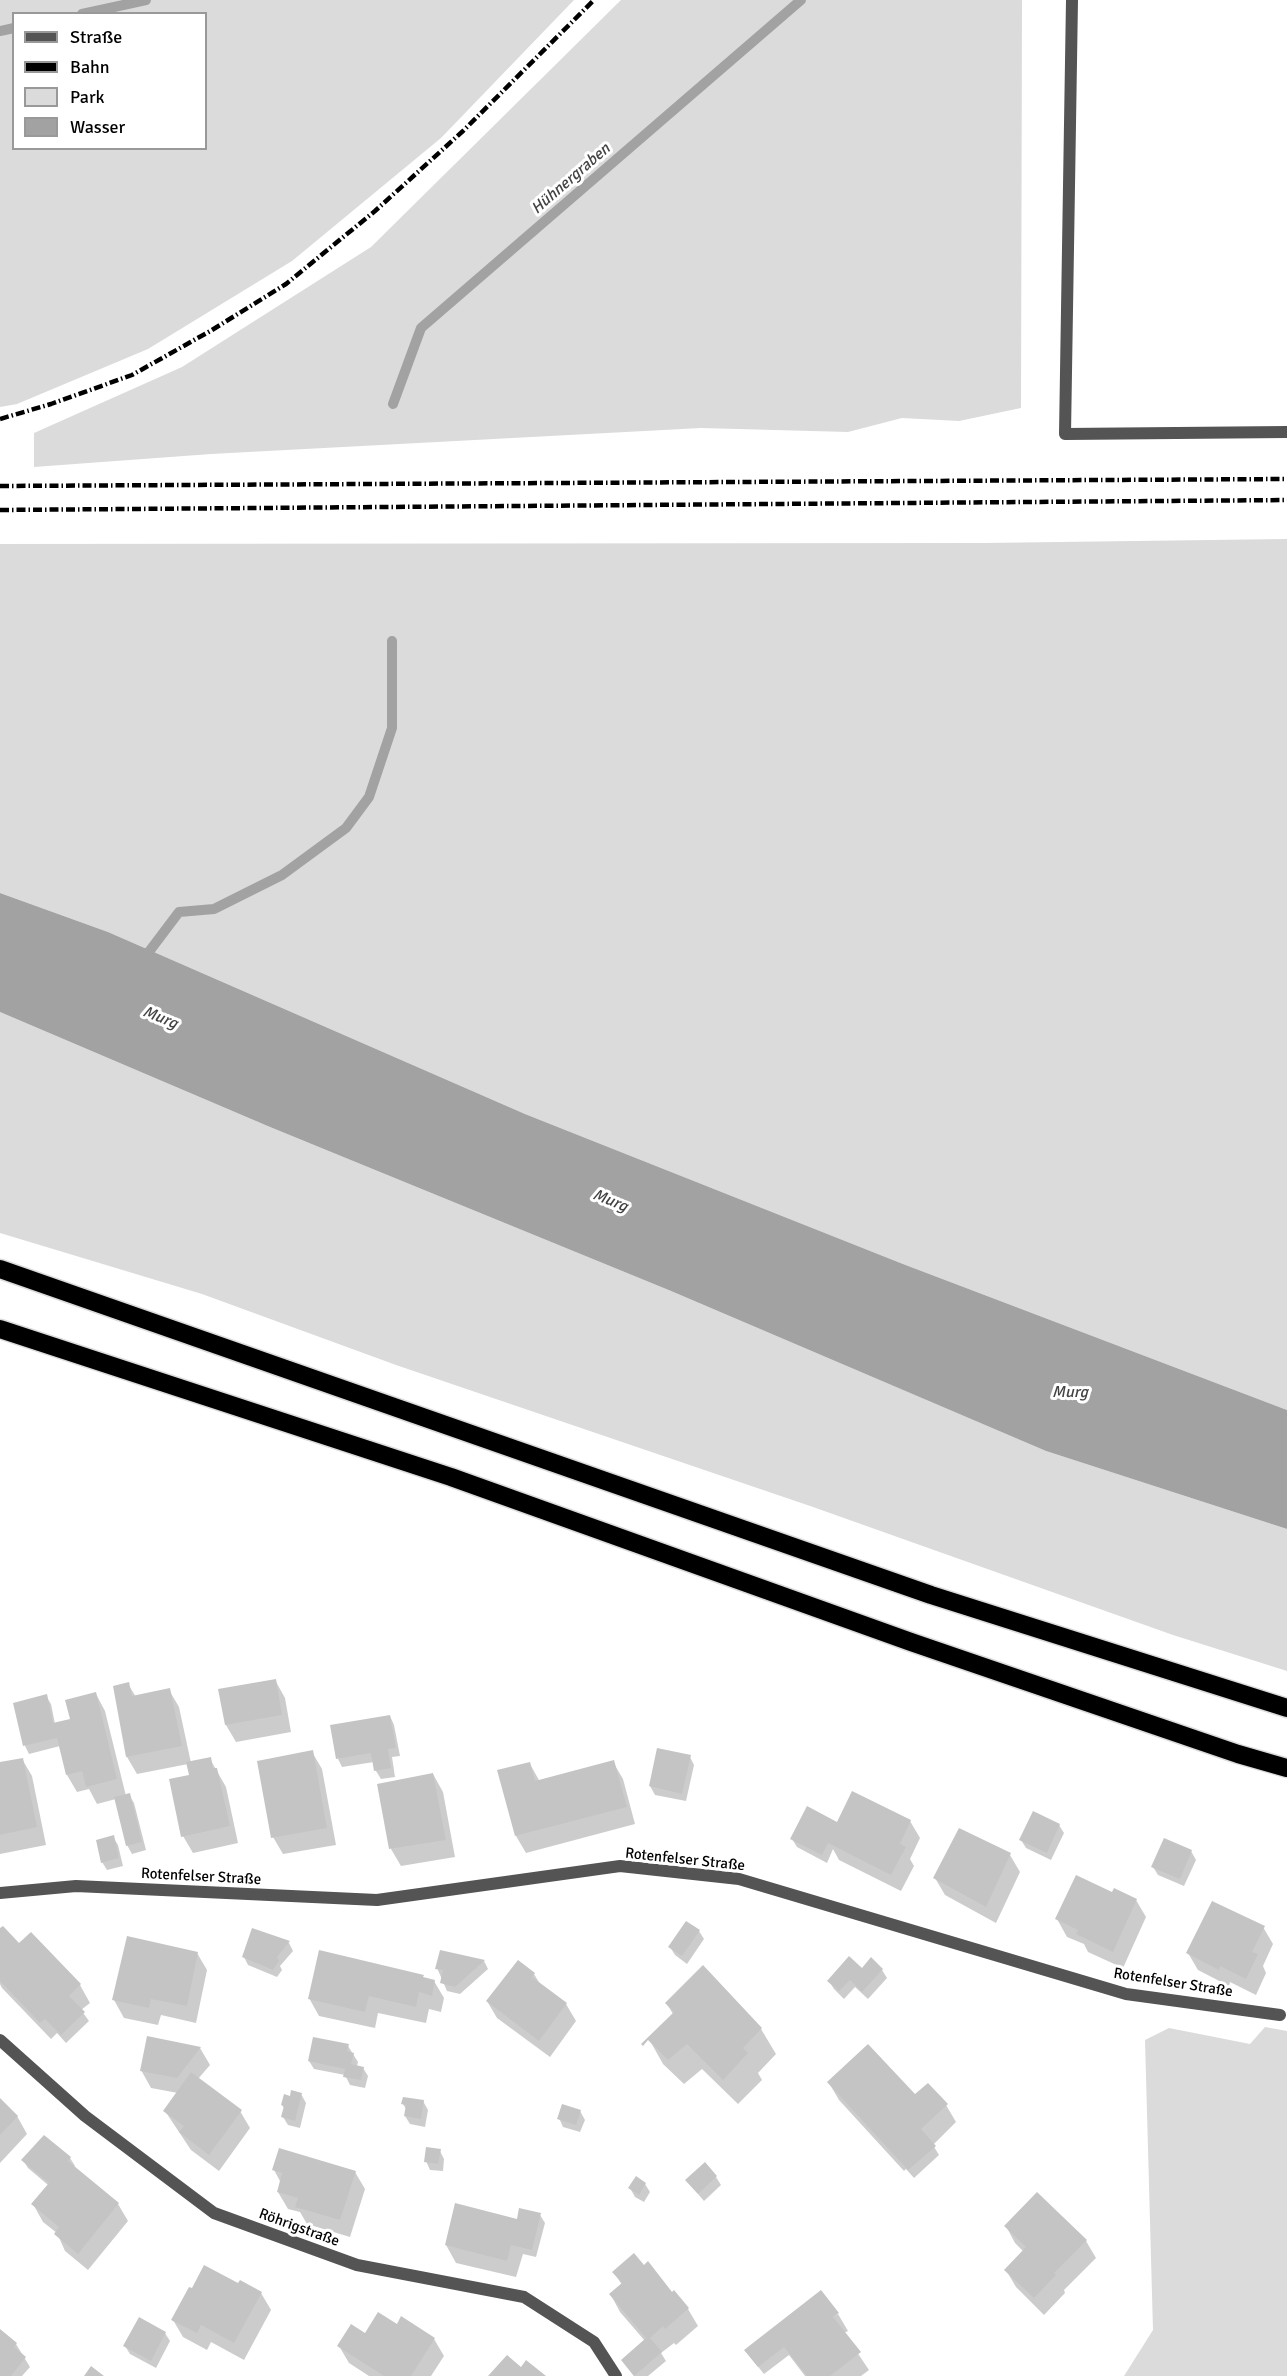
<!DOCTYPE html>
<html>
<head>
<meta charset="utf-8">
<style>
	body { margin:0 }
	#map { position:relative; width:1287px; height:2376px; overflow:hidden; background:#fff; font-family:Signika,sans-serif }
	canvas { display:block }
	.legend { position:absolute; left:12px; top:12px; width:195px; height:138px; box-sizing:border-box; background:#fff; border:2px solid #999; margin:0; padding:8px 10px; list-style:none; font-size:18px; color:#000 }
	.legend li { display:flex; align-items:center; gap:12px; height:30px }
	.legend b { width:30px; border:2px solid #999 }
</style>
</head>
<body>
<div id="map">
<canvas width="1287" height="2376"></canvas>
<ul class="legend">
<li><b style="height:8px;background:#545454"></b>Straße</li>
<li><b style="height:8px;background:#000"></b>Bahn</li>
<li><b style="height:16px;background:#dbdbdb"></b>Park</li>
<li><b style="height:16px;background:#a2a2a2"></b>Wasser</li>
</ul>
</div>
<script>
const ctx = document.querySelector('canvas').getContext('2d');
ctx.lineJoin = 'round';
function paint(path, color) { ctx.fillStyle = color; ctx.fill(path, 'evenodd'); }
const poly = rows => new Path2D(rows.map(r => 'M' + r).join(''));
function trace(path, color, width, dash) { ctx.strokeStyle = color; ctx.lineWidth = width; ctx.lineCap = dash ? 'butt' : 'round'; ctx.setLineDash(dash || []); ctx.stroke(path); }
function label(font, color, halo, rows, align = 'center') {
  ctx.font = font + ' Signika,sans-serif'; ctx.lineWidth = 6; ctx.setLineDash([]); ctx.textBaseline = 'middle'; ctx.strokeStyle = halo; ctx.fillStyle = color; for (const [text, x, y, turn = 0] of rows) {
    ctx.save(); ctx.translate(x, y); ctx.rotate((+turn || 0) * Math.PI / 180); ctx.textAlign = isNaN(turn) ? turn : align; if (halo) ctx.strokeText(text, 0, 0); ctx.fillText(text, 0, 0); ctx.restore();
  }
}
paint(poly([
	[0,0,574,0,441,138,292,261,148,349,17,404,0,407],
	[14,14,206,14,206,148,14,148],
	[621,0,1022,0,1021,408,959,421,902,418,848,432,701,428,211,454,34,467,34,433,182,367,371,247],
	[1287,539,1287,1410,903,1264,525,1114,108,932,0,893,0,544,983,543],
	[0,1012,270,1127,671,1291,1046,1451,1287,1529,1287,1671,1173,1635,813,1507,396,1365,202,1294,0,1233],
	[1265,2027,1287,2031,1287,2376,1124,2376,1153,2330,1145,2040,1169,2028,1250,2044]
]), '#dbdbdb');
paint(poly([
	[0,893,108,932,525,1114,903,1264,1287,1410,1287,1529,1046,1451,671,1291,270,1127,0,1012]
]), '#a2a2a2');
paint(poly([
	[275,1680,285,1698,291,1732,236,1742,226,1725,220,1690],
	[128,1684,136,1697,169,1690,179,1707,191,1763,210,1759,226,1787,238,1843,193,1853,183,1836,190,1776,188,1764,137,1774,127,1757],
	[96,1694,105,1711,126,1796,129,1795,134,1803,146,1850,132,1854,127,1845,116,1799,97,1804,89,1789,77,1792,67,1775,60,1746,29,1754,25,1746,46,1696,51,1704,55,1724,71,1720],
	[390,1716,394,1725,400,1756,392,1757,395,1777,381,1779,376,1771,374,1762,342,1767,338,1759],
	[312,1752,322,1769,336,1845,283,1854,273,1837],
	[690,1757,694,1765,686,1801,655,1795,650,1786],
	[22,1759,32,1776,46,1845,0,1854,0,1764],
	[613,1762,623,1779,635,1824,526,1853,516,1836,530,1764,540,1782],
	[433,1774,443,1792,455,1857,401,1866,391,1849],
	[910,1821,920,1838,910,1859,914,1866,901,1891,839,1860,833,1849,827,1863,797,1847,792,1839,838,1824],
	[1059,1825,1064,1833,1051,1860,1026,1848,1021,1840],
	[113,1837,118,1845,123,1866,107,1870,102,1862],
	[1191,1851,1196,1860,1184,1886,1158,1875,1153,1867],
	[1010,1855,1020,1872,996,1923,945,1895,935,1878],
	[1112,1894,1136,1900,1146,1917,1123,1968,1088,1952,1084,1944,1067,1937,1057,1919],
	[687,1923,699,1931,704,1939,687,1964,675,1955,670,1947],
	[1263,1927,1273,1944,1263,1966,1266,1973,1256,1995,1230,1982,1229,1986,1198,1970,1188,1953],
	[253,1930,289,1943,293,1951,280,1966,282,1970,277,1977,248,1965,244,1957],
	[0,1931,18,1944,31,1934,80,1985,90,2003,81,2010,89,2021,66,2043,57,2033,51,2039,2,1988,0,1984],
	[197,1953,207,1970,196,2023,161,2015,158,2025,124,2018,114,2000],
	[484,1961,488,1969,460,1994,447,1991,437,1968],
	[703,1968,761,2029,776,2054,758,2073,762,2080,738,2104,702,2069,684,2084,663,2064,649,2039,673,2014,667,2004],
	[862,1970,882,1970,887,1978,868,1999,855,1987,844,1999,834,1989,829,1981],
	[534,1974,540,1984,566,2004,576,2021,550,2057,497,2018,487,2001],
	[424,1979,434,1981,444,1998,441,2012,429,2009,426,2023,378,2013,375,2028,319,2016,309,1998],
	[348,2046,358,2062,357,2066,363,2068,368,2076,365,2088,350,2085,345,2075,314,2069,309,2061],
	[200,2048,210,2065,198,2079,240,2111,250,2128,219,2171,191,2150,165,2111,178,2093,151,2088,141,2070],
	[829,2083,915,2097,946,2105,956,2122,933,2145,939,2155,914,2178,906,2169,904,2171,839,2100],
	[301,2094,306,2103,300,2128,288,2125,283,2117,285,2110,282,2105,291,2097],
	[0,2099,17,2116,27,2134,0,2163],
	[423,2101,428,2110,425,2127,410,2124,405,2116,406,2109,403,2104],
	[580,2111,585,2120,580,2132,563,2127,559,2118],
	[44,2137,70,2158,75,2166,73,2168,118,2204,128,2221,88,2270,65,2251,57,2233,43,2222,33,2204,48,2185,28,2168,23,2160],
	[440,2151,444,2159,443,2171,430,2170,426,2161],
	[274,2170,355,2172,365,2189,350,2237,307,2224,300,2212,288,2209,278,2192,281,2183],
	[716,2177,721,2185,704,2201,687,2181],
	[645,2184,650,2192,644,2202,635,2197,630,2188],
	[540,2215,545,2223,536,2257,523,2254,516,2277,456,2263,446,2245],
	[1006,2226,1086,2241,1096,2258,1064,2290,1065,2293,1044,2315,1016,2287,1006,2270,1024,2252,1015,2243],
	[614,2272,672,2294,674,2292,688,2309,698,2326,676,2345,674,2343,661,2353,666,2361,648,2376,634,2376,622,2360,645,2341,620,2312,611,2295,622,2285],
	[239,2285,261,2293,271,2310,244,2360,211,2342,207,2350,183,2337,173,2320],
	[838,2314,848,2331,844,2333,869,2370,861,2376,805,2376,789,2355,764,2374,751,2358],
	[397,2326,434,2339,444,2356,431,2376,369,2376,349,2363,339,2346,365,2335],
	[0,2332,16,2344,30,2367,22,2376,0,2376],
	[165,2333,170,2341,156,2368,130,2354,125,2346]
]), '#0003');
trace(poly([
	[82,14,146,0],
	[0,31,14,28],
	[393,404,421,328,801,0],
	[142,961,179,912,214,909,282,875,346,828,369,797,392,728,392,641]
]), '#a2a2a2', 10);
paint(poly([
	[276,1679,282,1715,225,1725,218,1689],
	[129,1682,132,1696,170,1688,182,1746,126,1757,113,1686],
	[96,1692,117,1779,86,1787,82,1771,66,1775,57,1738,23,1746,13,1703,47,1694,53,1723,70,1719,65,1700],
	[390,1715,396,1748,388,1749,391,1768,374,1771,371,1753,336,1759,330,1725],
	[657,1748,691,1755,682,1794,649,1786],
	[313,1750,327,1828,271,1838,257,1761],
	[211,1757,213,1768,217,1768,230,1826,181,1837,169,1779,189,1775,186,1762],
	[23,1758,37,1827,0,1835,0,1762],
	[614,1760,627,1807,515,1836,497,1770,530,1762,535,1781],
	[433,1773,446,1840,389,1849,377,1784],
	[852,1791,911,1820,900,1844,906,1847,891,1875,828,1843,822,1855,790,1839,807,1806,837,1822],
	[130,1793,142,1842,126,1846,114,1797],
	[1033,1811,1060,1824,1047,1853,1019,1840],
	[959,1828,1011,1853,986,1907,933,1878],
	[114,1835,119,1858,101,1863,96,1840],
	[1164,1838,1192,1850,1180,1879,1151,1867],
	[1076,1875,1112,1892,1114,1888,1137,1899,1113,1952,1076,1934,1078,1930,1055,1919],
	[1212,1901,1265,1926,1252,1952,1258,1954,1246,1979,1220,1966,1219,1970,1186,1953],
	[686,1921,700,1930,682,1956,668,1947],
	[3,1926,19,1943,31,1932,81,1984,69,1996,85,2012,61,2035,45,2019,40,2023,0,1981,0,1928],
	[252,1928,290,1941,277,1957,279,1961,273,1970,242,1957],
	[127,1936,198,1952,187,2006,151,1999,149,2008,112,2000],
	[319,1950,424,1975,423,1977,435,1980,432,1996,419,1992,416,2007,369,1996,365,2012,308,1999],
	[440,1950,485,1960,455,1987,440,1983,443,1970,435,1969],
	[849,1956,862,1968,871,1957,883,1969,862,1992,850,1980,839,1991,827,1981],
	[518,1960,535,1973,532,1977,567,2003,539,2041,486,2001],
	[703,1965,762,2028,743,2048,748,2053,723,2080,687,2044,668,2060,648,2040,643,2046,641,2044,674,2012,665,2003],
	[147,2036,201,2047,177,2078,140,2071],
	[313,2037,349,2044,347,2051,354,2053,351,2064,364,2067,361,2080,343,2077,345,2069,308,2061],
	[868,2044,915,2094,928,2083,948,2104,921,2129,936,2146,908,2170,827,2082],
	[191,2072,242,2110,209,2155,179,2132,184,2126,163,2111],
	[291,2090,302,2093,295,2121,281,2117,284,2106,281,2105,284,2094,290,2096],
	[403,2097,424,2100,421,2119,404,2116,406,2105,401,2104],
	[0,2098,18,2116,0,2135],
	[562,2104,581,2110,576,2125,557,2119],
	[44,2135,71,2157,68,2161,119,2203,78,2254,54,2234,59,2227,31,2204,49,2183,21,2160],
	[426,2147,441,2149,438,2164,424,2162],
	[279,2148,356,2171,340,2220,295,2207,298,2198,277,2192,282,2173,272,2170],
	[705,2162,717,2176,698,2194,685,2180],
	[636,2176,646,2183,639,2195,628,2188],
	[1037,2192,1087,2240,1054,2273,1056,2275,1034,2298,1004,2270,1026,2247,1004,2226],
	[455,2203,517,2219,519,2208,541,2213,532,2250,511,2245,507,2261,445,2245],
	[634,2253,644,2265,648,2261,672,2292,674,2290,689,2308,665,2329,663,2326,650,2338,662,2352,634,2376,621,2360,646,2338,609,2294,622,2283,612,2272],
	[204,2265,238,2283,240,2280,262,2292,234,2343,201,2325,197,2333,171,2320,189,2287,192,2288],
	[821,2290,839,2313,833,2317,861,2352,830,2376,807,2376,784,2347,758,2367,744,2350],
	[378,2312,397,2324,401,2316,435,2338,411,2376,384,2376,337,2346,351,2324,365,2333],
	[139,2317,166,2332,151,2361,123,2346],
	[0,2329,17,2343,14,2347,26,2357,11,2376,0,2376],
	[507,2355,521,2367,526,2360,546,2376,488,2376],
	[91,2366,104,2376,84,2376]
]), '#c4c4c4');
const highway = poly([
	[0,1269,931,1595,1287,1708],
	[0,1329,451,1477,911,1642,1238,1754,1287,1768]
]);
trace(highway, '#dbdbdb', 21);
trace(poly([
	[1072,0,1065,434,1287,432]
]), '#545454', 12);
trace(poly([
	[0,1893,76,1886,377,1900,620,1866,739,1879,1126,1994,1280,2015],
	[0,2040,85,2116,214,2213,357,2265,524,2297,594,2342,616,2376]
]), '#545454', 12);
trace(highway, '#000', 18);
trace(poly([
	[0,419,51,404,132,375,212,330,286,284,375,211,463,131,594,0],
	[0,486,1287,479],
	[0,510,1287,500]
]), '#000', 4.5, [9, 3, 1.5, 3]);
label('15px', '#000', '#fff', [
	["Rotenfelser Straße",685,1860,6],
	["Rotenfelser Straße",201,1877,3],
	["Rotenfelser Straße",1173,1983,9],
	["Röhrigstraße",299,2228,20]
]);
label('italic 16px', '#434343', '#fff', [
	["Hühnergraben",571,179,-41],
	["Murg",160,1018,22],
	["Murg",610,1201,22],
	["Murg",1070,1393]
]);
</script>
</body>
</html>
